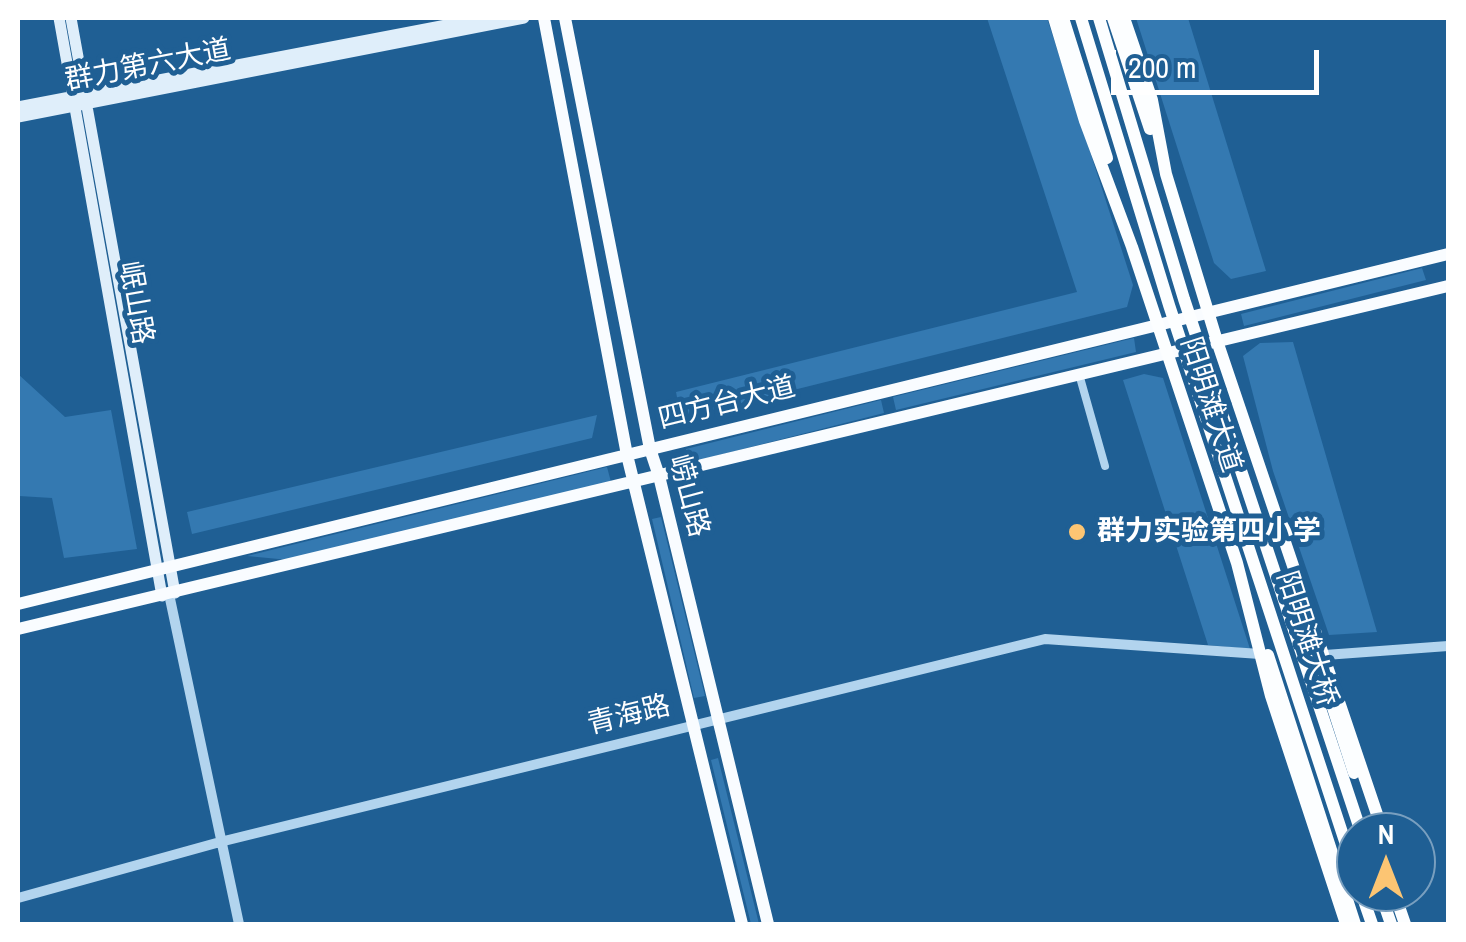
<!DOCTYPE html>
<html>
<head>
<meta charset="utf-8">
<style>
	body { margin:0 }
	#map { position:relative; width:1466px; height:942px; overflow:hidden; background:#1f5f94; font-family:"Archivo Narrow",sans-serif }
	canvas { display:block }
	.frame { position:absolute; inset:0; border:20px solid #fff; pointer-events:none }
	.north { position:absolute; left:1336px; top:812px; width:100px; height:100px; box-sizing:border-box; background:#1f5f94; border:2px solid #799fbf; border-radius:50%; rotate:0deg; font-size:28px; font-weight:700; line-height:40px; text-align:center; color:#fff }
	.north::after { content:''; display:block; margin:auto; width:35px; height:45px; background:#fcc573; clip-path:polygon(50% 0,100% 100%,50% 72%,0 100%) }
	.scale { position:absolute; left:1111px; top:50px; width:208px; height:45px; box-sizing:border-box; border:5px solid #fff; border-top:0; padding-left:12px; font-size:30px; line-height:35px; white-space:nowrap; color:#fff; -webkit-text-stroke:8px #1f5f94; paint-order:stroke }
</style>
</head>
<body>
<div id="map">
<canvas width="1466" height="942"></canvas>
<div class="frame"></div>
<div class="north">N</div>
<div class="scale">200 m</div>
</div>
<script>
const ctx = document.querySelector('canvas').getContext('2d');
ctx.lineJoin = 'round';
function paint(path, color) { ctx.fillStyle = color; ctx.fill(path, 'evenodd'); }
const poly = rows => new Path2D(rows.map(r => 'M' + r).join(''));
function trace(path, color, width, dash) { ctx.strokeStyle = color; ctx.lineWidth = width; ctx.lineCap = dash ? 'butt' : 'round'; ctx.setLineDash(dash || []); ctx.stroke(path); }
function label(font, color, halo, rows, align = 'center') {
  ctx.font = font + ' "Archivo Narrow","Noto Sans SC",sans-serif'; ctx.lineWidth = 10; ctx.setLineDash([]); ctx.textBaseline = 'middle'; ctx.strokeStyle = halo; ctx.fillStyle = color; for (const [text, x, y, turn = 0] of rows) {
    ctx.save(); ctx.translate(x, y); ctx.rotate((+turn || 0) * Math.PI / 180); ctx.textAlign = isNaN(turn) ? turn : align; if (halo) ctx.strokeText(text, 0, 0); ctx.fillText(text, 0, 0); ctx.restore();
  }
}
paint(poly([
	[987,18,1047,18,1133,285,1127,307,681,418,676,392,1077,292],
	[1136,18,1188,18,1266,271,1231,279,1214,263],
	[1422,268,1426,280,1244,326,1241,314],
	[1134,338,1136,352,896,410,893,397],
	[1293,342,1377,632,1329,635,1273,471,1243,356,1260,343],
	[18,374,65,417,111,410,137,549,64,558,52,498,19,496],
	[1144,374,1163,378,1250,649,1208,645,1123,380],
	[881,400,884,413,688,463,686,449],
	[597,415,592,438,192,534,187,512],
	[607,467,611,482,289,560,247,556],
	[661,517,705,696,694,698,652,519],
	[718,758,759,924,751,924,711,760]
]), '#3479b1');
trace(poly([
	[1079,374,1105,466]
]), '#b2d4ee', 8);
trace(poly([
	[169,594,239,924],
	[1325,655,1448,646],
	[18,898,220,842,1045,639,1260,654]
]), '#b2d4ee', 10);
trace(poly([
	[59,18,162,596],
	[71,18,175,593],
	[18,107,483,18],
	[18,117,524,18]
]), '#dfeefa', 11);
trace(poly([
	[544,18,627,455,742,924],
	[565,18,650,449,659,476,768,924],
	[18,604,1448,254],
	[18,629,1448,286]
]), '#f9fcff', 12);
trace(poly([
	[1054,18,1085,121,1132,247,1237,563,1271,696,1346,924],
	[1063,18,1107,158],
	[1113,18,1150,129],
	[1124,18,1152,100,1166,174,1217,341,1383,832],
	[1311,640,1354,773],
	[1268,655,1355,924],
	[1361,892,1372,924],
	[1380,892,1391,924],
	[1394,892,1405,924]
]), '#fcfeff', 12);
trace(poly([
	[1081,18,1169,305,1356,875],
	[1099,18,1184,299,1361,832]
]), '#fcfeff', 12);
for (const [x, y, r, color] of [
	[1077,532,10,"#fcc573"]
]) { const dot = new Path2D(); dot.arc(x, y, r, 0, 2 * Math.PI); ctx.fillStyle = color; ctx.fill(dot); trace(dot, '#1f5f94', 4); }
label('28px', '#fff', '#1f5f94', [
	["群力第六大道",148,66,-11],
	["岷山路",135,303,80],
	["四方台大道",727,404,-14],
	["阳明滩大道",1210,405,72],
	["崂山路",688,496,75],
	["阳明滩大桥",1306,639,72],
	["青海路",629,716,-14]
]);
label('bold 28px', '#fff', '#1f5f94', [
	["群力实验第四小学",1097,532]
], 'left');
</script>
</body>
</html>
